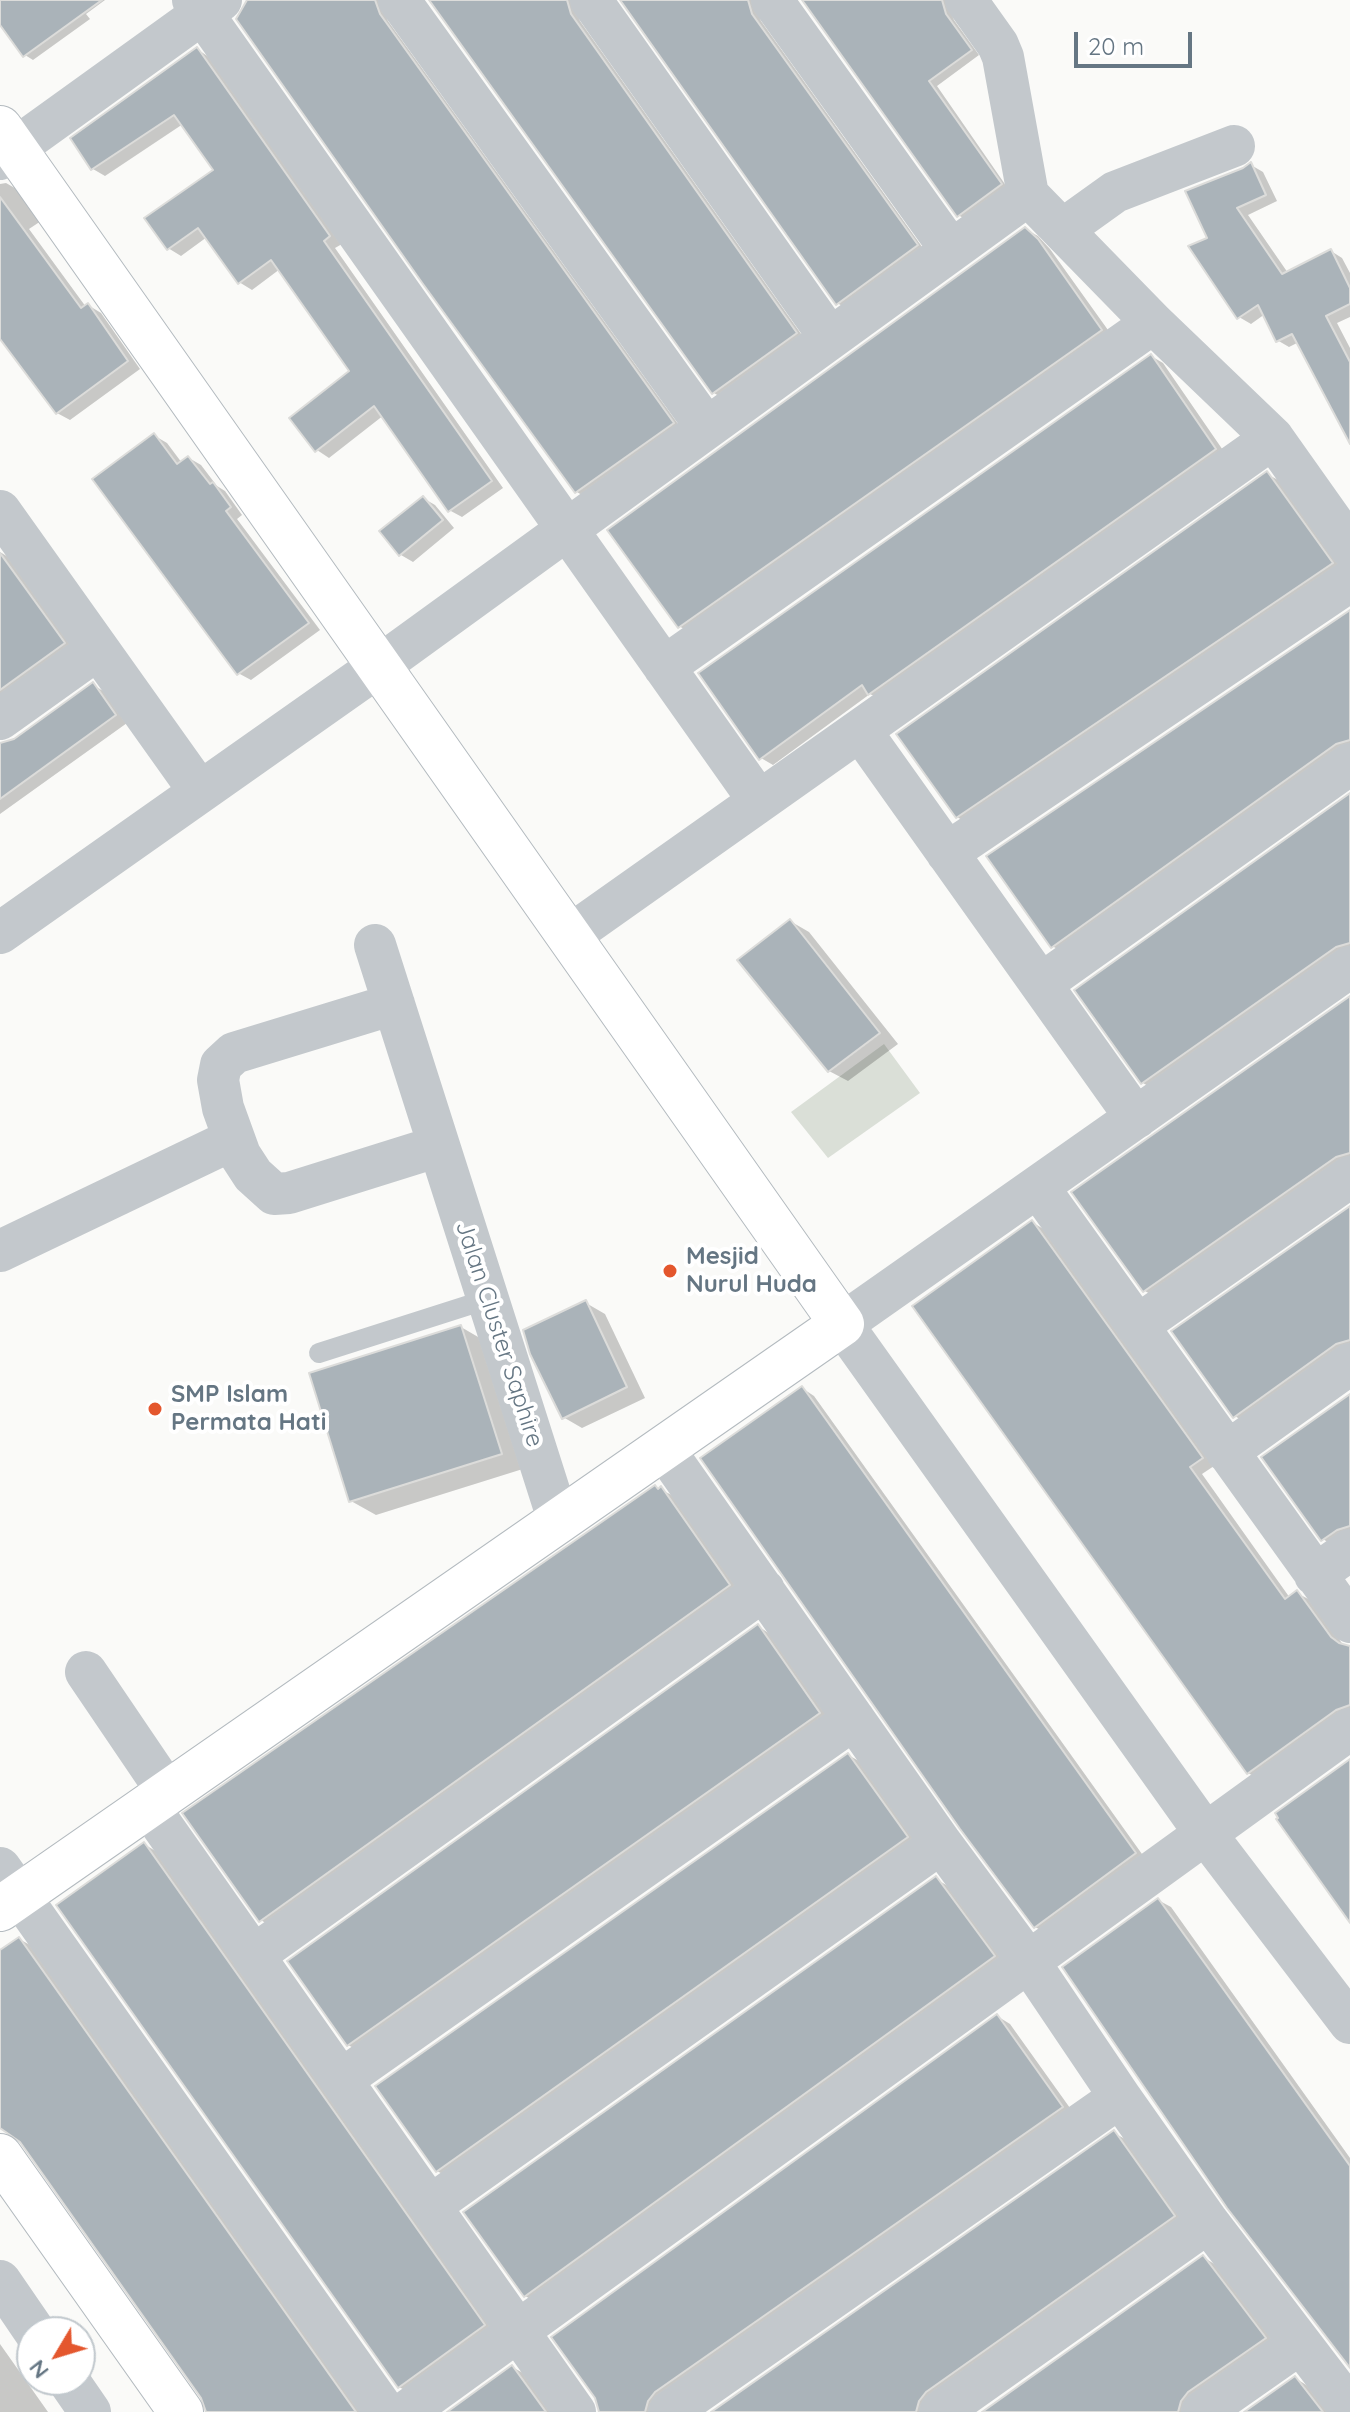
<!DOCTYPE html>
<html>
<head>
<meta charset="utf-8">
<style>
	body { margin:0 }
	#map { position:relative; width:1350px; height:2412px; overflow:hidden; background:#fafaf8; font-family:Quicksand,sans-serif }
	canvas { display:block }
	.north { position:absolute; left:16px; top:2316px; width:80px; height:80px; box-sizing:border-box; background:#fff; border:2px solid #c1c8cd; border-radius:50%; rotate:232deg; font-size:22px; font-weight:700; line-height:32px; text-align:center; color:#657683 }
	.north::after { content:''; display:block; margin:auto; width:28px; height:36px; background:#e4572e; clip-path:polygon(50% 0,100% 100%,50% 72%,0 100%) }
	.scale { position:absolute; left:1074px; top:32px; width:118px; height:36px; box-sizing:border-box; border:4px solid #657683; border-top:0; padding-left:10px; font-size:24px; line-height:28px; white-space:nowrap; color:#657683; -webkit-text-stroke:6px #fff; paint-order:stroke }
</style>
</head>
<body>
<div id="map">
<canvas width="1350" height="2412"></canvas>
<div class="north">N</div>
<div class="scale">20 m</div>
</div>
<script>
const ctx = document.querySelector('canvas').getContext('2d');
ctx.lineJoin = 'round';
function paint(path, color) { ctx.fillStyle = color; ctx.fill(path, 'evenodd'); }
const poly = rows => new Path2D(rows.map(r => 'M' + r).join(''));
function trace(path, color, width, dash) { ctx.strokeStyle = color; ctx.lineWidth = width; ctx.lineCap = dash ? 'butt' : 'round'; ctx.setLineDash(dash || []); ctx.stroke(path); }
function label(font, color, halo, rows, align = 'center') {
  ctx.font = font + ' Quicksand,sans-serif'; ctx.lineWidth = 8; ctx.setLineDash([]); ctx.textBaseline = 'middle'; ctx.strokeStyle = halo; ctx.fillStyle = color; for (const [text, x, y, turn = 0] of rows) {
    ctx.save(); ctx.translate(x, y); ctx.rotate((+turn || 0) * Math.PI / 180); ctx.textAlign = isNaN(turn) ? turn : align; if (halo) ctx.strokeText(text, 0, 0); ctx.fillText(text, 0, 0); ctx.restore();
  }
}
paint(poly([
	[884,1044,920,1093,828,1158,791,1112]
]), '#dadfd7');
paint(poly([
	[0,0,105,0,86,14,90,19,33,60,25,55,0,21],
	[247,0,385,0,383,8,388,21,681,428,585,497,577,492,245,10],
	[431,0,577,0,575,7,580,21,804,338,722,398,714,393],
	[623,0,758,0,756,8,761,21,925,251,846,308,837,303],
	[804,0,952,0,950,9,954,20,979,55,937,86,1009,190,967,220,958,215],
	[197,49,209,57,342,244,335,248,503,488,462,517,449,510,384,415,329,458,317,450,352,372,280,269,252,290,239,282,207,237,181,256,168,248,216,171,183,124,105,176,93,169,72,139],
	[1251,165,1263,172,1277,201,1248,215,1288,273,1331,251,1342,258,1350,273,1350,317,1337,323,1350,348,1350,426,1299,342,1289,347,1277,340,1265,314,1251,324,1239,317,1210,239],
	[6,183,20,191,41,221,29,229,86,307,88,305,101,313,140,369,70,420,57,413,0,331,0,184],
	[1025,229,1038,236,1050,249,1113,337,692,634,679,626],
	[1151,356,1163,363,1227,456,882,700,870,694,773,765,761,758],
	[155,436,167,443,182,463,189,458,201,465,217,486,225,491,242,515,237,519,320,630,251,680,238,673],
	[1267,474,1280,481,1344,571,969,824,957,817],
	[423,498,435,505,454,528,413,562,401,555],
	[0,552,10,558,76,651,0,705],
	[1350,612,1350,750,1065,953,1052,946],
	[93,685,105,692,127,723,0,814,0,744,14,741],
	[1350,796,1350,953,1155,1090,1143,1083],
	[790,921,809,932,898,1044,848,1081,829,1071],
	[1350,999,1350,1163,1157,1298,1145,1291],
	[1350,1209,1350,1350,1247,1424,1235,1416],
	[1032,1222,1045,1230,1214,1466,1202,1474,1290,1598,1297,1593,1310,1600,1344,1646,1350,1648,1350,1715,1261,1780,1248,1773],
	[586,1303,605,1314,645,1398,582,1428,563,1417],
	[461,1327,485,1341,526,1468,376,1515,351,1501],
	[802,1388,814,1396,1147,1861,1048,1934,1035,1927],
	[1350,1396,1350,1536,1335,1547,1323,1539],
	[655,1487,674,1496,741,1592,273,1928,261,1920],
	[758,1626,770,1634,832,1721,361,2052,348,2045],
	[848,1755,861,1762,919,1845,450,2178,437,2171],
	[144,1844,157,1852,496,2333,412,2394,399,2387],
	[936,1879,948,1886,1006,1964,538,2303,525,2296],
	[1158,1900,1171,1907,1350,2158,1350,2365],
	[19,1939,32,1946,362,2412,207,2412,203,2397,22,2140,0,2124,0,1953],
	[997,2016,1010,2024,1075,2115,659,2412,600,2412],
	[1114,2133,1127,2140,1186,2224,930,2412,714,2412],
	[1203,2257,1216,2265,1277,2345,1192,2412,985,2412],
	[0,2344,48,2412,0,2412],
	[512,2367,525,2374,552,2412,450,2412],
	[1295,2378,1308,2386,1328,2412,1247,2412]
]), '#0003');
const building = poly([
	[0,0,102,0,23,57,0,25,0,0],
	[247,0,375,0,380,14,674,423,575,493,423,284,236,19,247,0],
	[429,0,567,0,571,14,797,333,712,394,429,0],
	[620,0,748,0,752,14,918,245,836,305,620,0],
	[802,0,942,0,946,14,972,50,929,81,1002,184,957,217,802,0],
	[197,47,330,236,324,241,492,481,448,512,374,406,315,452,289,418,349,371,271,260,238,284,198,228,167,250,144,218,213,170,174,115,91,170,70,138,197,47],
	[1251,162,1266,195,1237,208,1282,274,1331,249,1350,288,1350,304,1326,316,1350,362,1350,444,1292,334,1276,342,1258,305,1237,319,1188,246,1207,238,1185,191,1243,168,1251,162],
	[0,197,81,308,88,303,128,361,56,414,0,339,0,197],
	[1025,227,1038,239,1102,330,678,628,607,530,1025,227],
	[1151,354,1216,449,868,695,862,685,759,760,698,673,1151,354],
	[154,433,177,464,188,456,210,484,213,482,231,507,226,511,309,623,237,675,92,479,154,433],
	[1267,471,1333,563,956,818,896,734,1267,471],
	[423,496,443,520,399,556,379,531,423,496],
	[0,553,65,643,0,690,0,553],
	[1350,610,1350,740,1336,744,1051,948,986,856,1350,610],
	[93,682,116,715,0,799,0,743,14,739,93,682],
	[1350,793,1350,943,1336,947,1141,1084,1074,990,1350,793],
	[790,919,880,1033,828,1072,737,960,790,919],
	[1350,996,1350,1153,1336,1157,1143,1292,1071,1192,1350,996],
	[1350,1206,1350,1340,1336,1344,1233,1418,1171,1331,1350,1206],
	[1032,1220,1203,1458,1190,1467,1285,1599,1297,1590,1331,1637,1339,1643,1350,1646,1350,1705,1336,1710,1247,1774,912,1306,1032,1220],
	[586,1300,627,1387,562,1419,530,1354,523,1330,586,1300],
	[461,1325,502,1454,349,1502,309,1373,461,1325],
	[802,1386,1136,1853,1034,1928,960,1829,700,1458,802,1386],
	[1350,1394,1350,1526,1337,1530,1321,1541,1261,1457,1350,1394],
	[655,1485,658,1489,661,1486,730,1585,259,1922,182,1813,655,1485],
	[758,1624,820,1713,347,2046,287,1961,758,1624],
	[848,1753,908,1837,436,2172,375,2086,848,1753],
	[1350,1759,1350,1923,1276,1819,1278,1818,1275,1813,1350,1759],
	[144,1842,485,2325,398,2388,56,1905,144,1842],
	[936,1876,995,1956,524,2297,463,2212,936,1876],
	[1158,1898,1350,2166,1350,2368,1227,2208,1062,1967,1158,1898],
	[19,1937,356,2412,206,2412,201,2398,20,2142,0,2128,0,1950,19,1937],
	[997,2014,1063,2107,655,2392,648,2401,645,2412,599,2412,595,2398,551,2337,997,2014],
	[1114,2130,1175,2216,926,2392,919,2401,916,2412,711,2412,1114,2130],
	[1203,2255,1266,2338,1188,2392,1181,2401,1178,2412,982,2412,1203,2255],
	[512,2365,546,2412,447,2412,512,2365],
	[1295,2376,1323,2412,1244,2412,1295,2376]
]);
paint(building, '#aab3b9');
trace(building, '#dcdcda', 2);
const secondary = poly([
	[0,128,842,1324,0,1909],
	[0,2156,181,2412]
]);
trace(secondary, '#b3babf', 46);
trace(poly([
	[319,1353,488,1299]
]), '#c3c8cc', 20);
trace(poly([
	[193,0,759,801],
	[399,0,707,428],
	[591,0,830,338],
	[772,0,951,250],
	[966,0,998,45,1003,57,1028,195,1153,323,1273,438,1350,547],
	[0,159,221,0],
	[1062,230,1115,192,1234,146],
	[0,511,200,792],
	[664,667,1153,323],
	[0,719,98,649],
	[860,730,1136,1118],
	[947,853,1350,581],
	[0,933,379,666,1028,195],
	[569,936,1273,438],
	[375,945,559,1522],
	[1350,967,842,1324,1205,1833,1350,2023],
	[1041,984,1350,764],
	[394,1004,234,1053,221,1065,218,1080,223,1108,240,1155,253,1175,274,1194,289,1193,439,1146],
	[1038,1187,1350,1622],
	[0,1251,234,1139],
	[1137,1326,1350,1177],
	[664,1449,941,1843,1029,1962,1120,2097,1208,2222,1350,2408],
	[1227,1452,1350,1364],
	[1315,1575,1350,1550],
	[86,1672,168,1793],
	[149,1807,575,2412],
	[0,1868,385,2412],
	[253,1956,764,1590],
	[341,2080,854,1719],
	[430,2206,941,1843],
	[0,2281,35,2332],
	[68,2380,90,2412],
	[406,2412,1350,1729],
	[669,2412,1120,2097],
	[940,2412,1208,2222],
	[1202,2412,1299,2344]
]), '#c3c8cc', 42);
trace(secondary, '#fff', 44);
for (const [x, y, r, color] of [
	[670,1271,8,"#e4572e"],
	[155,1409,8,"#e4572e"]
]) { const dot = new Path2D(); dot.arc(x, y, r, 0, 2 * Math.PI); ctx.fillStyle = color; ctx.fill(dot); trace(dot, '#fff', 3); }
label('bold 24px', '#657683', '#fff', [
	["Mesjid",686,1257],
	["Nurul Huda",686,1285],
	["SMP Islam",171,1395],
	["Permata Hati",171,1423]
], 'left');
label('24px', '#657683', '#fff', [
	["Jalan Cluster Saphire",499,1334,72]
]);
</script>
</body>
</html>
